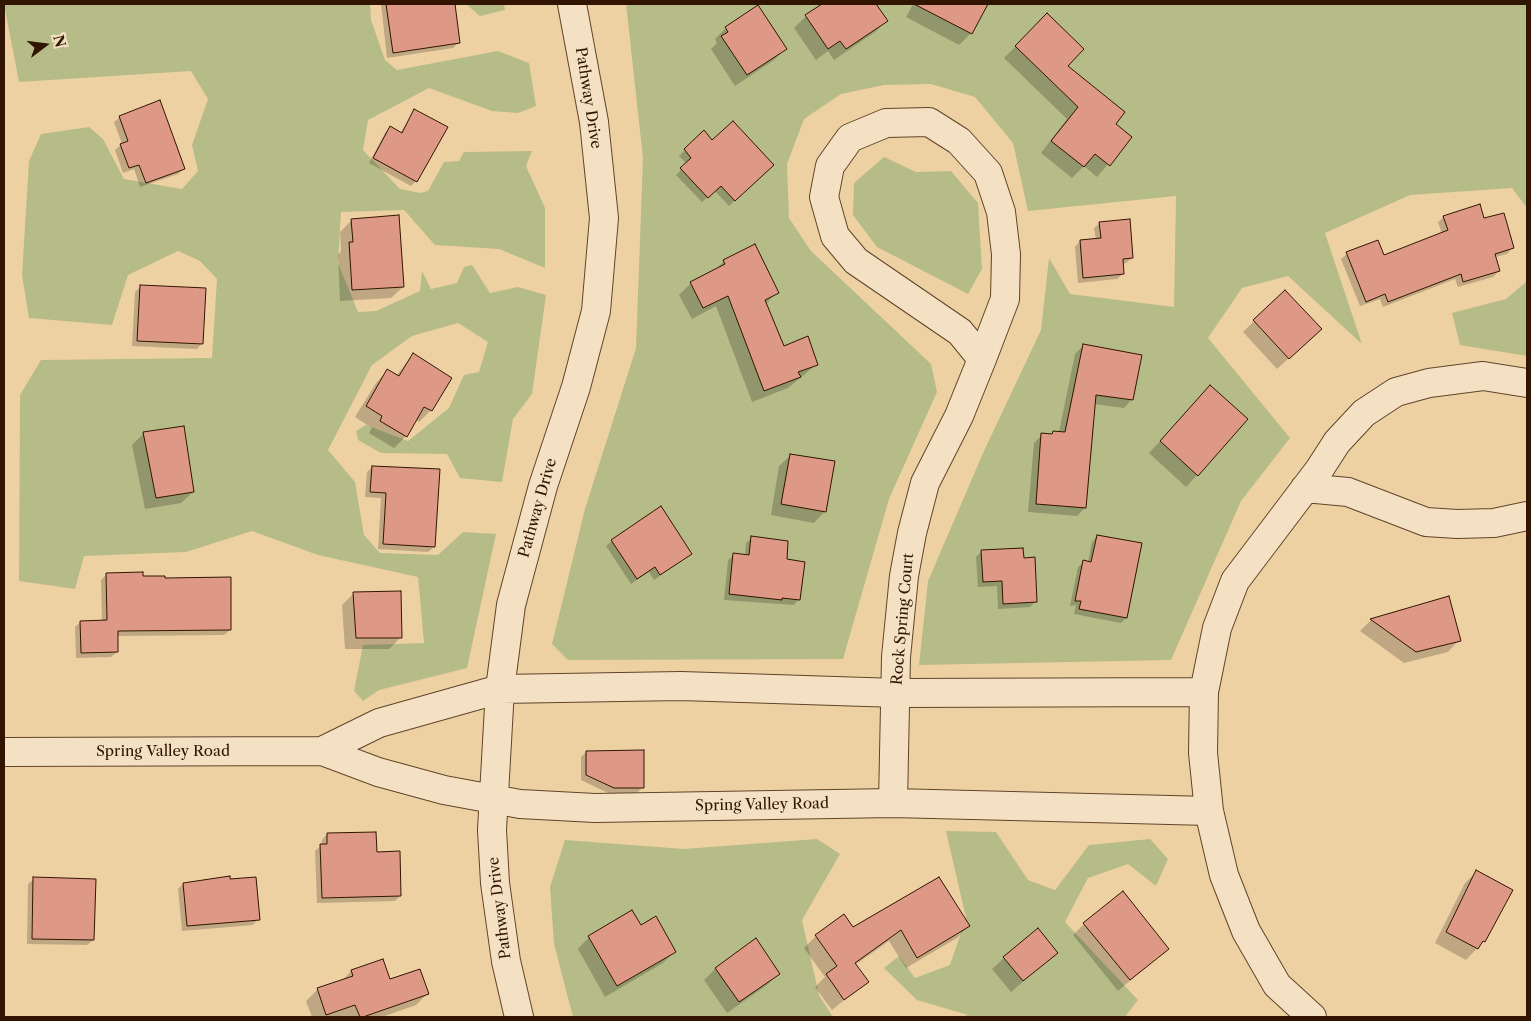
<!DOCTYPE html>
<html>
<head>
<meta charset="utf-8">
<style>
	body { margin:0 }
	#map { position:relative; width:1531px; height:1021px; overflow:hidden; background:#eed1a3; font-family:"Libre Caslon Text",serif }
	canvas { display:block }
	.frame { position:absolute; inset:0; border:5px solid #311500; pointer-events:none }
	.north { position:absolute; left:20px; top:20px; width:50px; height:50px; -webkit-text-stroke:4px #f4e1c3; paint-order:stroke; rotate:75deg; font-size:14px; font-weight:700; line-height:20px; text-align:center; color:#311500 }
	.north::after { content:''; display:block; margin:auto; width:18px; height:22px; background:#311500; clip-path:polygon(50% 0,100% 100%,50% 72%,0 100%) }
</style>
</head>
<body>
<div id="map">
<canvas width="1531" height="1021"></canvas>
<div class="frame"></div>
<div class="north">N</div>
</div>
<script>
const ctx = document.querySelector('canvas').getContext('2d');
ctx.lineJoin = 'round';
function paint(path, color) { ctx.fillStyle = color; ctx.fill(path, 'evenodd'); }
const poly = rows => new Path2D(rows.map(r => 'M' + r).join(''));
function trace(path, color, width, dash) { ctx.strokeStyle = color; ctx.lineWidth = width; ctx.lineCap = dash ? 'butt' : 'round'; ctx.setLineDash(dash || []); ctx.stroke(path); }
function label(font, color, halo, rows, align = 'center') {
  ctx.font = font + ' "Libre Caslon Text",serif'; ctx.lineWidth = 4; ctx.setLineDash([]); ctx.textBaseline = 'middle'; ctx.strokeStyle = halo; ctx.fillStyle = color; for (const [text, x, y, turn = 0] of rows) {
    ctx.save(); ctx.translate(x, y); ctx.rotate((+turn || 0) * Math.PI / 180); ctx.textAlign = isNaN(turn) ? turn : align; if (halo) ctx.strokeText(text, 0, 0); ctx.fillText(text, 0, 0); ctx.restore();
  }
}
paint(poly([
	[4,4,370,4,371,20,385,60,397,70,498,51,529,63,536,106,518,113,492,111,429,88,368,120,363,150,400,189,420,193,428,191,444,162,459,161,464,152,532,151,526,166,545,208,545,268,499,249,435,245,404,210,341,212,338,263,358,312,376,311,420,291,422,271,431,289,457,283,464,267,472,265,490,293,518,287,546,295,532,394,513,419,502,482,460,478,447,454,381,453,358,440,356,431,366,425,408,441,449,408,464,375,479,372,488,342,458,323,412,336,372,365,328,450,355,482,364,535,380,553,438,555,463,532,496,534,467,668,379,690,363,701,354,691,363,645,424,643,418,577,318,555,252,531,186,552,84,556,75,589,19,581,20,395,41,360,212,358,217,279,200,261,178,251,128,275,112,325,29,318,22,275,29,161,41,134,89,127,103,139,124,179,182,189,198,171,192,145,208,99,191,71,19,82],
	[466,4,504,4,505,10,480,16],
	[626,4,1527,4,1527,208,1512,188,1410,195,1325,233,1362,344,1288,276,1242,288,1208,338,1290,438,1241,501,1171,660,919,665,928,581,984,451,1041,330,1049,258,1070,294,1174,307,1176,196,1028,211,1013,143,975,97,931,84,884,85,841,94,804,119,787,164,789,218,811,251,931,364,937,392,889,499,843,659,568,660,552,644,585,509,636,348,643,158],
	[884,157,916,172,951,171,978,203,982,269,968,294,877,247,853,215,854,183],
	[1527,281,1527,356,1460,345,1452,313,1506,299],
	[946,831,996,832,1028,880,1055,890,1089,845,1150,839,1168,859,1156,886,1128,864,1088,878,1065,922,1138,1000,1125,1017,960,1017,968,1015,917,1000,884,968,899,956,915,978,950,965,966,918],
	[817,839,840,854,802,920,819,995,833,1017,573,1017,554,944,550,887,565,840,684,849]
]), '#b6bc87');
paint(poly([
	[381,4,443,4,458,43,453,48,387,58],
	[824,4,875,4,886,21,875,32,834,60,828,51,816,60,794,28,806,16],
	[913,4,986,4,971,33,959,45,906,17],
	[1047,15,1066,66,1114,124,1131,137,1097,177,1084,166,1072,178,1041,153,1067,119,1004,58],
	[726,28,786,48,774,60,735,86,711,49,717,43,715,39],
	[415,111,416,181,411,186,369,163,385,133,390,128,400,133],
	[120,117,184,168,178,174,140,187,134,169,123,173,115,150,122,144,114,122],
	[703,132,712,141,766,171,729,206,715,191,702,202,676,175,687,164,679,156],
	[1444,217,1483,220,1512,248,1507,254,1495,257,1499,271,1493,277,1458,287,1455,279,1383,307,1380,299,1360,306,1341,259,1347,254,1383,257,1442,234,1438,222],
	[352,220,403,287,391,298,340,301,338,255,341,251,340,232],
	[1100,223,1132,258,1126,263,1122,264,1123,274,1117,279,1078,283,1075,247,1080,241,1096,240,1094,228],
	[724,261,777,292,766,304,783,348,817,364,788,388,752,402,716,306,692,319,679,295,691,283,714,271],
	[141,286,202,343,197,349,132,346,135,292],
	[1254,321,1308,341,1277,369,1243,332],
	[1083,346,1132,399,1124,408,1094,404,1085,508,1077,516,1028,512,1034,443,1042,435,1050,436,1054,432,1059,432,1075,354],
	[413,355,431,410,419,422,415,419,406,436,394,448,369,433,372,428,355,417,376,383,387,371,396,376],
	[1199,399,1197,475,1186,487,1149,453],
	[144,433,193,492,181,503,145,509,132,445],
	[791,455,825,511,814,523,771,515,779,466],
	[372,467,434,547,428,552,378,549,381,498,365,497,367,472],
	[1097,536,1126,618,1121,623,1074,614,1076,605,1070,606,1078,567,1084,562,1088,562,1092,542],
	[752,538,785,560,799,599,794,605,724,600,728,560,734,555,745,556,746,543],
	[612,541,690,554,654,580,649,572,631,584,606,546],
	[982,551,1022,559,1035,602,1030,607,998,609,997,586,978,587,976,557],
	[107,574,142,578,230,630,224,635,117,636,117,652,111,657,76,658,75,627,81,622,102,622,101,580],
	[353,594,401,637,389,649,345,649,342,605],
	[1448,598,1459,640,1448,652,1404,663,1360,631,1371,620],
	[586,752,643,787,637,793,608,793,581,780,581,757],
	[327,834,376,853,400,896,395,901,317,903,315,851,322,845,322,840],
	[1477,871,1484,941,1466,960,1435,943,1465,883],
	[34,879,93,940,87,945,27,944,28,884],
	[229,880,258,919,253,925,182,931,178,889,183,884],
	[1084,924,1167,949,1118,991,1073,935],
	[968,926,957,938,906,968,889,941,855,965,867,982,832,1010,815,987,825,977,804,948,816,936,853,928],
	[640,927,675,951,663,963,605,997,578,949,589,937],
	[756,940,779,973,767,985,727,1013,704,980,715,969],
	[1056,953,1011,992,992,969,1004,958],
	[382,961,389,980,427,994,416,1005,382,1017,312,1017,306,1001,318,989,342,981,351,971]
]), '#0003');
const building = poly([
	[386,4,455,4,460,43,393,53,386,4],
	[822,4,876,4,888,21,846,49,840,41,828,49,805,15,822,4],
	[914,4,988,4,972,34,914,4],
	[758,5,787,49,747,75,721,36,728,32,725,27,758,5],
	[1047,13,1084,49,1068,66,1125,112,1116,124,1132,137,1110,166,1095,154,1084,167,1051,141,1078,107,1015,46,1047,13],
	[160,100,185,169,146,183,139,165,129,168,120,144,128,141,119,116,160,100],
	[414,109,448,127,417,182,373,158,390,126,402,133,414,109],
	[733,121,774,165,735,201,721,186,708,198,680,168,691,158,684,149,704,130,712,140,733,121],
	[1480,204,1484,218,1504,213,1514,248,1495,254,1500,271,1463,282,1461,274,1388,302,1385,294,1366,302,1346,252,1378,240,1384,255,1448,230,1443,216,1480,204],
	[399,215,404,287,352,290,349,242,353,242,351,219,399,215],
	[1130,219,1133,258,1123,259,1124,274,1083,278,1080,240,1101,238,1099,222,1130,219],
	[755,244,779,293,765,300,784,346,808,336,818,365,798,372,801,377,764,391,728,296,703,308,690,282,725,264,723,260,755,244],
	[140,285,206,288,203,344,137,341,140,285],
	[1285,290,1322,329,1289,359,1253,320,1285,290],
	[1083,344,1142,355,1133,400,1096,395,1086,508,1036,504,1041,433,1052,434,1053,431,1065,432,1083,344],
	[413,353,452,378,432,411,424,407,407,437,380,421,382,416,366,406,387,369,399,376,413,353],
	[1210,385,1248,419,1198,476,1160,441,1210,385],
	[184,426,194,492,156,498,143,432,184,426],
	[790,454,835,461,826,512,781,504,790,454],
	[372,466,440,469,435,547,383,544,386,493,370,492,372,466],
	[661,506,692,554,660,575,655,567,637,579,611,540,661,506],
	[1097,535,1142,543,1127,618,1079,609,1081,601,1075,601,1083,560,1091,562,1097,535],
	[751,536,788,541,787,559,805,562,800,600,782,598,782,600,729,594,733,553,749,555,751,536],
	[1023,548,1024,558,1035,557,1037,602,1003,604,1002,581,983,582,981,550,1023,548],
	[143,572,143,576,165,576,165,578,231,577,231,630,118,631,118,652,81,653,80,621,107,620,106,573,143,572],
	[401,591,402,638,356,638,353,592,401,591],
	[1449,596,1461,641,1416,652,1370,619,1449,596],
	[644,750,644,788,614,788,586,775,586,751,644,750],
	[376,832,377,852,400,851,401,896,322,898,320,844,327,844,327,833,376,832],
	[1476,870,1513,890,1485,942,1483,941,1478,949,1446,932,1476,870],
	[230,876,230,879,256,877,260,920,187,926,183,883,230,876],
	[33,877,96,879,94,940,32,939,33,877],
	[939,877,970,926,917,958,901,930,855,963,869,982,844,1000,826,974,837,966,815,935,844,914,853,927,939,877],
	[1123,891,1169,949,1130,980,1083,923,1123,891],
	[632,910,641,925,656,916,676,952,617,986,588,936,632,910],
	[1038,928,1058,953,1023,981,1003,957,1038,928],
	[756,938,780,974,739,1002,715,968,756,938],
	[383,959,390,979,420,969,429,994,363,1017,360,1017,355,1005,326,1015,317,988,353,976,351,970,383,959]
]);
paint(building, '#de9986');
trace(building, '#311500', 1);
const street = poly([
	[1305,488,1348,492,1426,522,1457,524,1494,523,1527,516],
	[322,751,379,723,500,689,681,686,897,693,1204,692],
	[4,752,322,751,378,772,444,790,520,804,595,808,893,803,1209,811],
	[893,803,896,657,904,576,912,533,925,483,959,416,982,359,1005,299,1006,254,1001,212,988,173,959,141,929,122,886,123,850,138,830,166,824,197,835,236,856,261,960,332,982,359],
	[519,1017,506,961,495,883,492,830,500,689,511,605,543,486,576,387,596,311,604,218,594,122,572,4],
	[1312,1017,1277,985,1246,931,1224,875,1209,811,1203,753,1204,692,1217,628,1235,581,1319,470,1337,442,1364,413,1396,392,1429,383,1483,376,1527,383]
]);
trace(street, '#604429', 30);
trace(street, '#f4e1c3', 28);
label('15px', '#311500', '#f4e1c3', [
	["Pathway Drive",588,98,81],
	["Pathway Drive",538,508,-74],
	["Rock Spring Court",903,619,-85],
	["Spring Valley Road",163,752],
	["Spring Valley Road",762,805,-1],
	["Pathway Drive",500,908,-97]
]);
</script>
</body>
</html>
